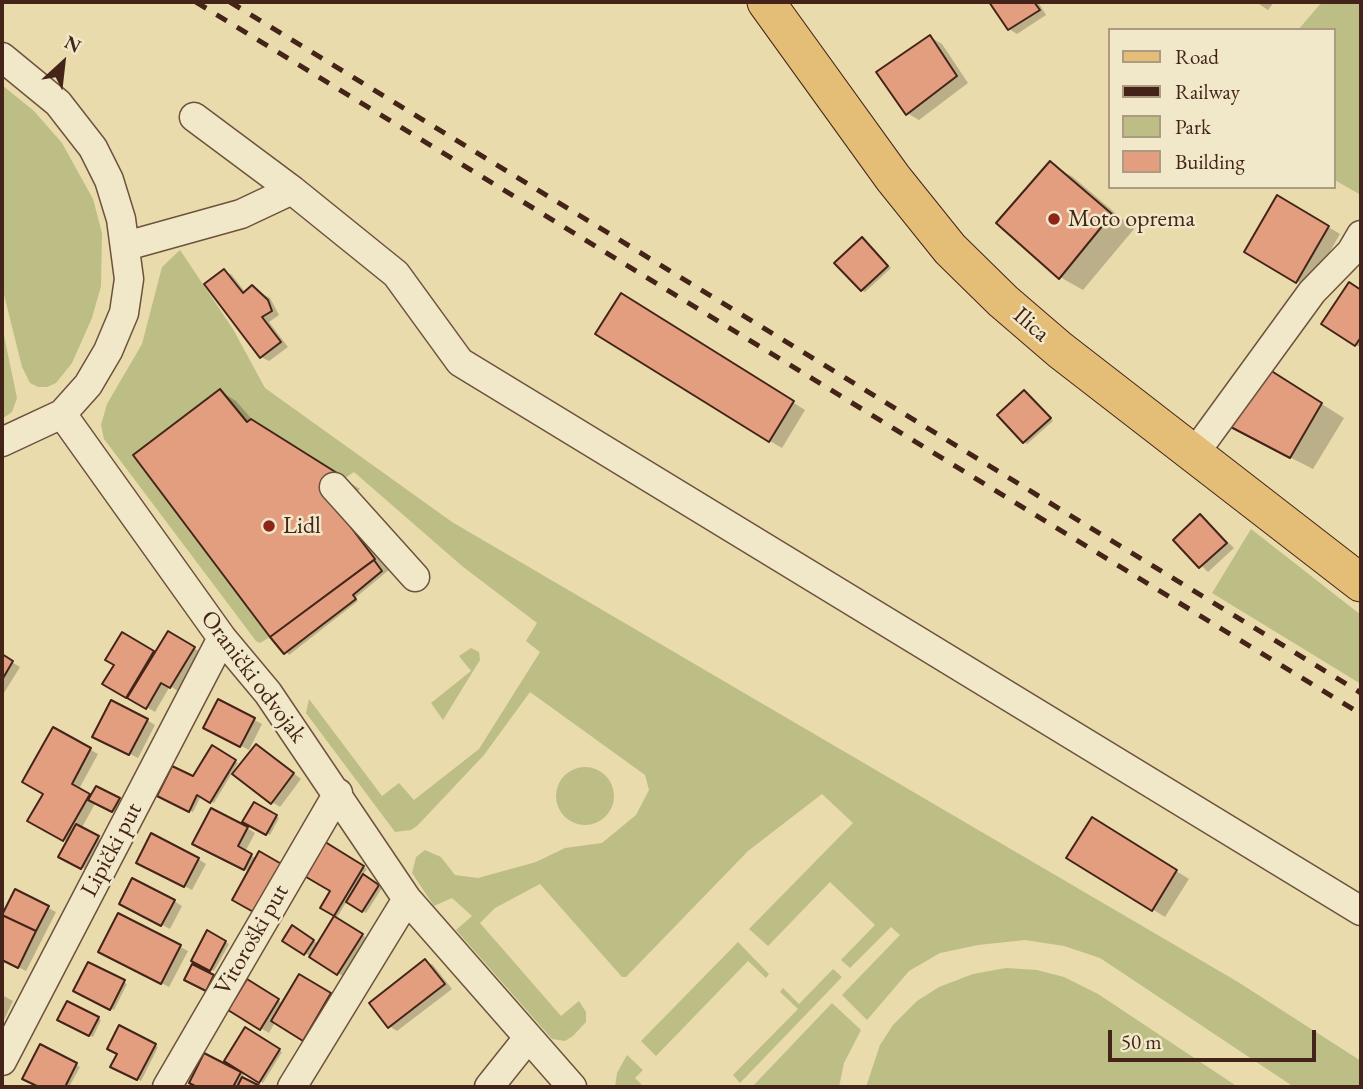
<!DOCTYPE html>
<html>
<head>
<meta charset="utf-8">
<style>
	body { margin:0 }
	#map { position:relative; width:1363px; height:1089px; overflow:hidden; background:#e9dbac; font-family:"EB Garamond",serif }
	canvas { display:block }
	.frame { position:absolute; inset:0; border:4px solid #442419; pointer-events:none }
	.legend { position:absolute; left:1108px; top:28px; width:228px; height:161px; box-sizing:border-box; background:#f1e8c9; border:2px solid #ac9a83; margin:0; padding:9px 12px; list-style:none; font-size:21px; color:#442419 }
	.legend li { display:flex; align-items:center; gap:14px; height:35px }
	.legend b { width:35px; border:2px solid #ac9a83 }
	.north { position:absolute; left:28px; top:28px; width:70px; height:70px; -webkit-text-stroke:5px #f1e8c9; paint-order:stroke; rotate:27deg; font-size:19px; font-weight:700; line-height:28px; text-align:center; color:#442419 }
	.north::after { content:''; display:block; margin:auto; width:24px; height:32px; background:#442419; clip-path:polygon(50% 0,100% 100%,50% 72%,0 100%) }
	.scale { position:absolute; left:1108px; top:1030px; width:208px; height:32px; box-sizing:border-box; border:4px solid #442419; border-top:0; padding-left:9px; font-size:21px; line-height:24px; white-space:nowrap; color:#442419; -webkit-text-stroke:5px #f1e8c9; paint-order:stroke }
</style>
</head>
<body>
<div id="map">
<canvas width="1363" height="1089"></canvas>
<div class="frame"></div>
<ul class="legend">
<li><b style="height:9px;background:#e4be76"></b>Road</li>
<li><b style="height:9px;background:#442419"></b>Railway</li>
<li><b style="height:19px;background:#bcbe86"></b>Park</li>
<li><b style="height:19px;background:#e29e7f"></b>Building</li>
</ul>
<div class="north">N</div>
<div class="scale">50 m</div>
</div>
<script>
const ctx = document.querySelector('canvas').getContext('2d');
ctx.lineJoin = 'round';
function paint(path, color) { ctx.fillStyle = color; ctx.fill(path, 'evenodd'); }
const poly = rows => new Path2D(rows.map(r => 'M' + r).join(''));
function trace(path, color, width, dash) { ctx.strokeStyle = color; ctx.lineWidth = width; ctx.lineCap = dash ? 'butt' : 'round'; ctx.setLineDash(dash || []); ctx.stroke(path); }
function label(font, color, halo, rows, align = 'center') {
  ctx.font = font + ' "EB Garamond",serif'; ctx.lineWidth = 5; ctx.setLineDash([]); ctx.textBaseline = 'middle'; ctx.strokeStyle = halo; ctx.fillStyle = color; for (const [text, x, y, turn = 0] of rows) {
    ctx.save(); ctx.translate(x, y); ctx.rotate((+turn || 0) * Math.PI / 180); ctx.textAlign = isNaN(turn) ? turn : align; if (halo) ctx.strokeText(text, 0, 0); ctx.fillText(text, 0, 0); ctx.restore();
  }
}
paint(poly([
	[1322,2,1361,2,1359,194,1333,179,1333,30,1298,30],
	[2,85,34,111,62,143,93,199,102,233,101,286,92,318,72,363,56,383,47,387,38,387,30,383,22,367,2,287],
	[180,250,233,329,265,388,452,522,1238,982,1361,1061,1361,1087,1294,1087,1100,958,1064,946,1025,940,978,945,940,953,909,971,867,1020,842,995,900,935,891,927,850,968,841,960,875,925,830,882,768,946,749,929,853,823,822,794,748,851,626,977,622,977,540,884,495,908,480,923,561,1016,579,1001,586,1012,586,1022,573,1036,565,1041,552,1039,456,930,472,916,452,898,434,906,412,873,416,857,425,850,441,857,455,875,478,878,536,862,565,848,602,843,636,815,649,790,645,775,530,692,484,755,418,825,411,830,395,832,306,713,309,699,382,796,399,783,414,800,479,749,540,652,526,641,537,623,462,566,354,472,345,478,251,420,134,456,270,637,260,643,256,641,104,439,101,425,107,404,142,344,162,267],
	[2,326,17,398,12,412,2,419],
	[1251,529,1361,615,1361,684,1212,593],
	[471,648,479,652,480,660,443,720,431,703,471,671,459,656],
	'556 796a29 29 0 1 1 58 0a29 29 0 1 1-58 0Z',
	[738,942,769,974,766,978,748,961,656,1056,641,1041],
	[1006,968,1037,970,1064,977,1098,994,1238,1087,866,1087,880,1045,893,1025,917,1001,939,987,973,974],
	[833,969,842,977,740,1083,733,1075,798,1009,780,992,783,988,799,1004],
	[832,1003,861,1030,844,1063,839,1087,752,1087],
	[627,1055,643,1070,635,1078,644,1087,615,1087,617,1073]
]), '#bcbe86');
paint(poly([
	[991,2,1038,2,1046,15,1017,34,1009,29],
	[1256,2,1274,2,1268,10],
	[930,37,942,44,968,83,919,120,907,113],
	[1050,164,1073,177,1134,229,1083,290,1060,277,998,223],
	[1278,197,1340,234,1309,288,1246,251],
	[866,241,891,268,865,292,862,290],
	[224,271,232,275,246,293,252,288,270,298,279,315,269,322,288,347,269,361,261,357],
	[1349,285,1361,292,1361,348,1324,324],
	[634,302,805,410,782,448,770,441],
	[1285,381,1344,418,1313,469,1252,438],
	[220,391,236,401,256,424,360,489,340,503,390,569,355,598,358,601,289,655,275,635,271,635],
	[1024,392,1053,421,1027,444,1024,442],
	[1201,516,1234,548,1208,572,1175,540],
	[168,633,202,653,178,691,170,686,155,712,105,683,116,665,123,634,156,654],
	[2,656,20,667,2,696],
	[219,701,262,724,249,750,214,732],
	[147,720,155,725,138,758,102,740],
	[54,729,98,754,79,789,92,797,97,788,122,802,116,813,96,802,81,829,101,840,85,869,60,856,68,842,30,820,45,793],
	[212,748,238,763,214,803,201,796,193,812,160,795,193,779],
	[264,751,301,779,280,807,272,802],
	[254,805,279,818,270,835,245,821],
	[1104,826,1189,879,1165,917,1068,857],
	[247,828,255,833,245,852,257,859,250,872,203,848],
	[322,842,367,869,362,876,382,888,366,913,347,901,336,919,370,940,346,978,305,953,292,927,319,944,336,916,322,907,332,891],
	[198,859,206,864,192,890,146,866],
	[16,891,56,912,26,971,2,959,2,920],
	[174,901,182,906,170,929,129,908],
	[119,915,188,951,169,987,108,955],
	[208,932,229,944,214,971,193,960],
	[425,961,433,965,452,989,397,1031,389,1026],
	[89,964,127,984,114,1010,76,990],
	[300,977,338,999,312,1044,275,1022,269,1033,230,1010,247,982,284,1004],
	[2,995,13,1001,2,1024],
	[68,1003,101,1020,93,1037,59,1019],
	[120,1027,158,1047,141,1081,113,1066,119,1053],
	[245,1029,282,1052,263,1083,245,1072,242,1079,259,1087,201,1087,191,1082,239,1071,226,1061],
	[41,1047,80,1067,69,1087,42,1087,25,1078]
]), '#0003');
const building = poly([
	[989,2,1034,2,1040,10,1008,30,989,2],
	[930,35,957,76,906,115,876,72,930,35],
	[1050,161,1112,214,1059,279,996,223,1050,161],
	[1277,195,1329,226,1296,283,1244,252,1277,195],
	[862,237,888,266,861,291,834,263,862,237],
	[224,269,243,293,252,285,268,300,272,311,262,317,281,342,260,358,204,284,224,269],
	[1349,282,1361,290,1361,337,1355,346,1321,324,1349,282],
	[621,293,794,401,769,442,595,334,621,293],
	[1262,365,1322,403,1290,458,1227,425,1262,365],
	[220,389,247,422,251,419,345,478,325,493,375,559,270,637,133,455,220,389],
	[1024,390,1051,418,1023,443,997,415,1024,390],
	[1200,514,1227,543,1199,568,1173,540,1200,514],
	[374,560,382,571,353,595,356,599,284,654,270,637,374,560],
	[168,631,195,647,170,688,161,683,146,709,127,698,168,631],
	[122,632,154,651,126,698,102,684,114,665,105,660,122,632],
	[2,654,13,661,2,680,2,654],
	[218,699,255,718,240,747,203,728,218,699],
	[111,700,148,719,129,755,92,737,111,700],
	[53,727,91,748,72,784,90,794,63,841,27,821,43,794,22,782,53,727],
	[256,744,294,773,271,804,232,774,256,744],
	[212,745,236,760,210,803,197,795,189,812,157,796,172,766,193,776,212,745],
	[96,786,120,798,112,812,88,800,96,786],
	[254,802,277,815,266,835,242,822,254,802],
	[211,808,248,827,238,846,252,854,244,870,192,844,211,808],
	[1092,817,1177,870,1152,911,1066,858,1092,817],
	[76,824,99,836,81,869,58,857,76,824],
	[151,833,199,858,184,887,136,863,151,833],
	[322,840,364,866,334,916,320,908,330,891,301,874,322,840],
	[259,851,285,866,257,914,232,900,259,851],
	[363,874,379,885,362,912,346,902,363,874],
	[132,878,175,900,161,926,119,904,132,878],
	[15,889,49,906,36,931,2,915,15,889],
	[118,913,181,945,161,984,98,952,118,913],
	[2,915,36,931,18,968,2,960,2,915],
	[334,916,363,934,337,975,309,957,334,916],
	[292,925,314,940,304,955,282,941,292,925],
	[207,930,226,941,210,971,191,961,207,930],
	[425,959,445,984,388,1028,369,1003,425,959],
	[88,962,125,980,110,1010,73,991,88,962],
	[192,964,214,975,206,991,184,980,192,964],
	[299,974,331,993,303,1041,271,1021,299,974],
	[247,979,279,999,260,1030,228,1010,247,979],
	[67,1001,99,1017,89,1036,57,1020,67,1001],
	[119,1025,156,1044,137,1080,110,1067,117,1054,107,1049,119,1025],
	[245,1027,280,1049,259,1083,224,1061,245,1027],
	[40,1044,77,1063,65,1087,39,1087,22,1079,40,1044],
	[204,1053,241,1072,233,1087,197,1087,189,1083,204,1053],
	[242,1077,262,1087,237,1087,242,1077]
]);
paint(building, '#e29e7f');
trace(building, '#442419', 2);
const minor = poly([
	[2,57,58,103,93,148,109,180,121,219,129,279,124,313,108,351,88,385,62,414,2,442],
	[292,190,396,274,460,362,1361,911],
	[126,246,241,214,292,190,194,117],
	[62,414,222,638,268,693,407,899,572,1087],
	[1194,454,1312,292,1351,252,1361,235],
	[334,487,415,577],
	[2,1061,222,638],
	[167,1087,338,793],
	[292,1087,407,899],
	[489,1087,528,1038]
]);
const major = poly([
	[766,2,893,178,950,249,1003,301,1060,350,1361,583]
]);
trace(minor, '#6d523e', 31);
trace(major, '#442419', 39);
trace(minor, '#f1e8c9', 28);
trace(major, '#e4be76', 37);
trace(poly([
	[196,2,1361,714],
	[230,2,1361,693]
]), '#442419', 5, [12, 12]);
for (const [x, y, r, color] of [
	[1054,219,7,"#8f2418"],
	[269,526,7,"#8f2418"]
]) { const dot = new Path2D(); dot.arc(x, y, r, 0, 2 * Math.PI); ctx.fillStyle = color; ctx.fill(dot); trace(dot, '#f1e8c9', 2.5); }
label('24px', '#442419', '#f1e8c9', [
	["Moto oprema",1068,219],
	["Lidl",283,526]
], 'left');
label('24px', '#442419', '#f1e8c9', [
	["Ilica",1031,325,41],
	["Oranički odvojak",253,677,53],
	["Lipički put",112,850,-62],
	["Vitoroški put",252,940,-60]
]);
</script>
</body>
</html>
